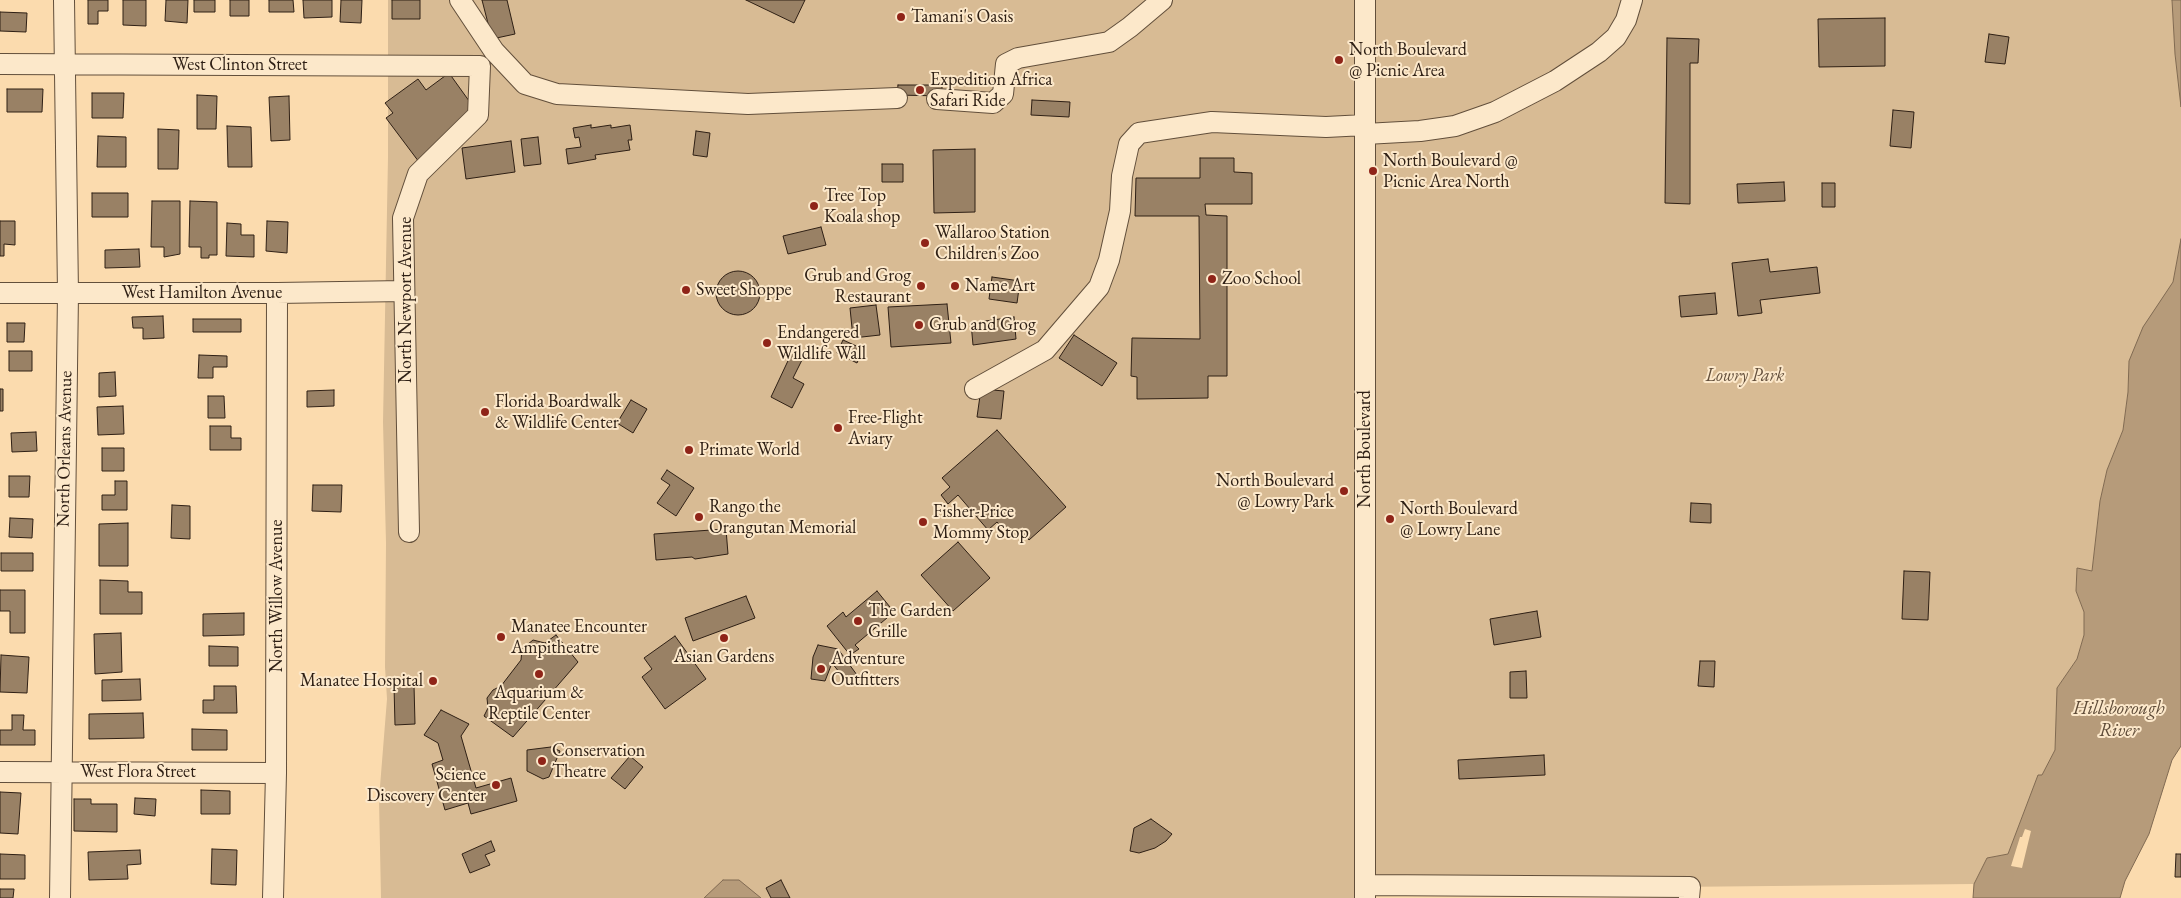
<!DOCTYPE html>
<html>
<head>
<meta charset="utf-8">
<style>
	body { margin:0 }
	canvas { display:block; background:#fbdbae }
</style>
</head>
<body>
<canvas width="2181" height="898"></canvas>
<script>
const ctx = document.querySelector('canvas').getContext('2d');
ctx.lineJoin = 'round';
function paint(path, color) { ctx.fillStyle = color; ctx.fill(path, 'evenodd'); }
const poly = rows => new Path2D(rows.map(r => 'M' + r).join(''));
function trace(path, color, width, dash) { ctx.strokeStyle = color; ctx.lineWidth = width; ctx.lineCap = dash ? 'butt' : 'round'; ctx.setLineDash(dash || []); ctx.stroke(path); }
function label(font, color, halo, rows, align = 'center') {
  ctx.font = font + ' "EB Garamond",serif'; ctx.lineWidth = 4; ctx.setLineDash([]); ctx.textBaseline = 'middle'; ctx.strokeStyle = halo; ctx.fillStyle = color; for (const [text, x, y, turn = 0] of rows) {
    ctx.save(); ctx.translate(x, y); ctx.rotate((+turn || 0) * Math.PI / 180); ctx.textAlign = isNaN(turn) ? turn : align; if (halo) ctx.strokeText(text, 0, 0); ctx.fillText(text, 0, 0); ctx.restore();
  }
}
paint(poly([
	[388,0,1356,0,1357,898,381,898,379,799,387,699,385,667,386,543,383,422,388,157],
	[1372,0,2172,0,2175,54,2181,107,2181,239,2173,282,2129,361,2128,392,2123,430,2107,470,2100,501,2092,571,2077,568,2076,591,2084,612,2084,635,2077,659,2057,688,2055,750,2042,775,2038,776,2008,854,1987,858,1974,884,1370,890]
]), '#d8bb94');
const water = poly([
	[2172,0,2181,0,2181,107,2175,54,2172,0],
	[2181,239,2181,746,2172,760,2149,834,2125,881,2120,898,1973,898,1974,884,1987,858,2008,854,2038,775,2042,775,2055,750,2057,688,2077,659,2084,635,2084,612,2076,591,2077,568,2092,571,2100,501,2107,470,2123,430,2128,392,2129,361,2143,327,2173,282,2181,239],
	[723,880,739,880,761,898,704,898,723,880]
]);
paint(water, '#b69b7a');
trace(water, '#806a52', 1);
paint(poly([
	[2025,829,2031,831,2022,868,2011,866,2020,837,2022,837]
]), '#fbdbae');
const building = poly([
	[88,0,108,0,108,11,98,11,98,24,88,24,88,0],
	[123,0,146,0,146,26,123,25,123,0],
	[166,0,188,0,187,23,165,21,166,0],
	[194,0,215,0,215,12,194,12,194,0],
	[230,0,249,0,249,16,230,16,230,0],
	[269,0,293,0,294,12,269,12,269,0],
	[303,0,332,0,332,17,304,18,303,0],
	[341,0,362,0,361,23,340,22,341,0],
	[392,0,420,0,420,19,392,19,392,0],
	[482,0,507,0,515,34,492,39,482,0],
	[746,0,805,0,794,23,746,0],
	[0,12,27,13,26,32,0,31,0,12],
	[1885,18,1885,66,1819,67,1818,19,1885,18],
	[1989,34,2009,37,2005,64,1985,62,1989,34],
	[1667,38,1699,39,1698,63,1690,63,1690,204,1665,203,1667,38],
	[449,73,477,112,419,162,386,118,393,113,385,103,418,79,426,90,449,73],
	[898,85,942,85,942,96,897,95,898,85],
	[7,89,43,89,42,112,7,112,7,89],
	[92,93,124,93,123,118,92,118,92,93],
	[197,95,217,96,216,129,197,129,197,95],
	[289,96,290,140,271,141,269,97,289,96],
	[1032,100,1070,102,1069,117,1031,115,1032,100],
	[1893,110,1914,112,1911,148,1890,146,1893,110],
	[591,125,591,128,611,125,611,128,630,125,632,140,628,140,630,150,595,155,596,159,568,164,566,149,581,147,579,137,575,138,573,128,591,125],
	[227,126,251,127,252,167,228,167,227,126],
	[158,129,179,130,178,169,158,169,158,129],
	[696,131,710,133,707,157,693,155,696,131],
	[98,136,126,137,126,167,97,167,98,136],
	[538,137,541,164,524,166,521,139,538,137],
	[511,141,515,172,466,179,462,148,511,141],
	[975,149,975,212,934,213,933,150,975,149],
	[1200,158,1234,158,1234,172,1252,173,1252,204,1205,204,1206,215,1227,216,1227,376,1208,376,1208,398,1137,399,1137,377,1131,376,1132,338,1200,339,1199,216,1135,216,1136,178,1200,178,1200,158],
	[882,164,903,164,903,182,882,182,882,164],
	[1784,182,1785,201,1738,203,1737,184,1784,182],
	[1822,183,1835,183,1835,207,1822,207,1822,183],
	[92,193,128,193,128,217,92,217,92,193],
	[152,201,180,201,180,254,164,257,164,247,151,247,152,201],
	[190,201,217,202,217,255,209,255,209,258,201,258,201,247,189,247,190,201],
	[0,221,15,221,15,245,4,244,4,256,0,256,0,221],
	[267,221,288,222,287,253,266,251,267,221],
	[227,223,241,224,241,235,254,235,254,257,226,256,227,223],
	[821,227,826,245,788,254,783,236,821,227],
	[139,249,140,267,105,268,105,250,139,249],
	[1768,259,1770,272,1817,267,1820,293,1760,300,1762,313,1738,316,1732,263,1768,259],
	'716 293a22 22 0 1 1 44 0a22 22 0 1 1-44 0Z',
	[992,277,1020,281,1017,303,989,299,992,277],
	[1715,293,1717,314,1681,317,1679,296,1715,293],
	[947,304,951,343,891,347,888,307,947,304],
	[876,305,880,335,853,338,850,308,876,305],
	[163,316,164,338,143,339,143,328,133,328,132,317,163,316],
	[1014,317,1016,339,973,345,971,323,1014,317],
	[193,319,241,319,241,332,193,332,193,319],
	[7,323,25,323,24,342,7,342,7,323],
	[1074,335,1117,363,1102,386,1059,358,1074,335],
	[843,340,863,349,857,363,837,353,843,340],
	[794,348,805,354,793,378,804,384,792,408,771,397,794,348],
	[9,351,32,351,32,371,9,371,9,351],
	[199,355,227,356,227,367,213,367,213,378,198,378,199,355],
	[115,372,116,396,99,397,99,373,115,372],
	[0,389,3,389,3,411,0,411,0,389],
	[981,389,1004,391,1001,419,977,417,981,389],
	[334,390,334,406,307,407,307,391,334,390],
	[208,396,224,396,225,418,208,418,208,396],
	[631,400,647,409,633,433,617,423,631,400],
	[123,406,124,434,98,435,97,407,123,406],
	[210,426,231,426,231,438,241,438,241,450,210,450,210,426],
	[997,430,1066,507,1029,540,1022,531,1012,539,997,522,988,530,958,495,948,504,941,495,950,487,942,478,997,430],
	[36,432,37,451,12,452,11,433,36,432],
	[102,448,124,448,124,471,102,471,102,448],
	[667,470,694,488,676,516,657,503,670,485,661,479,667,470],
	[9,476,30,476,29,497,9,497,9,476],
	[115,481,127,481,127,510,102,510,102,495,115,495,115,481],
	[313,485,342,485,341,512,312,511,313,485],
	[1691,503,1711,504,1711,523,1690,522,1691,503],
	[172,505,190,506,190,539,171,538,172,505],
	[10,518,33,519,32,538,9,537,10,518],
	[128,523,128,566,99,566,99,524,128,523],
	[726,529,728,554,695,559,692,557,656,560,654,534,726,529],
	[958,542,990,578,953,611,921,575,958,542],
	[1,553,33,553,33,571,1,571,1,553],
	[1904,571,1930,572,1928,620,1902,619,1904,571],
	[100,580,128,581,128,592,142,592,142,614,100,614,100,580],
	[0,590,25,590,25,633,10,633,10,611,0,611,0,590],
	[877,591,894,612,855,645,859,649,850,655,827,626,843,612,846,617,877,591],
	[746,596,755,618,693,641,685,618,746,596],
	[1537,611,1541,637,1494,645,1490,619,1537,611],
	[244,613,244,635,203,636,203,614,244,613],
	[121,633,122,672,95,674,94,634,121,633],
	[556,635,578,662,513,737,484,716,488,708,487,698,493,690,501,686,521,660,522,649,533,640,545,643,556,635],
	[675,636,706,679,665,709,642,677,652,669,644,658,675,636],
	[818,645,838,649,857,675,847,682,832,663,825,681,811,679,813,657,818,645],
	[209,646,238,647,238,666,209,666,209,646],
	[1,655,29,657,27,693,0,692,1,655],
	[1700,661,1715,661,1714,687,1698,686,1700,661],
	[1526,671,1527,698,1510,698,1510,672,1526,671],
	[140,679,141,700,102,701,102,680,140,679],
	[414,685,415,724,395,725,394,686,414,685],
	[214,686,236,686,237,713,203,713,203,700,214,700,214,686],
	[441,710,469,724,461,736,476,788,511,778,517,801,471,814,468,803,445,810,432,764,443,760,438,743,424,735,441,710],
	[143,713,144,738,89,739,89,714,143,713],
	[12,715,24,715,23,730,35,730,35,745,0,745,0,730,12,730,12,715],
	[192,729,227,730,227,750,192,750,192,729],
	[551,747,560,751,549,777,543,779,527,771,527,750,551,747],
	[1544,755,1545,775,1459,779,1458,760,1544,755],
	[630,756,643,767,625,789,611,778,630,756],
	[201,790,230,791,230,814,201,814,201,790],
	[0,792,21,793,18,834,0,833,0,792],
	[135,798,156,799,155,816,134,814,135,798],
	[74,799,91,799,91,804,117,804,117,832,74,831,74,799],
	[1151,819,1172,834,1166,841,1155,848,1139,853,1130,851,1134,828,1151,819],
	[491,841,495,851,485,855,490,865,470,873,462,854,491,841],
	[212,849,237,850,236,885,211,884,212,849],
	[140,850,141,864,127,865,128,879,89,880,88,852,140,850],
	[0,854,25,855,25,879,0,879,0,854],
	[2176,854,2181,854,2181,877,2175,877,2176,854],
	[781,880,790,898,771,898,766,888,781,880],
	[0,889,14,889,13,898,0,898,0,889]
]);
paint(building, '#998165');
trace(building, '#2f2015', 1);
const minor = poly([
	[460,0,494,51,525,84,557,94,748,104,897,98],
	[1365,0,1365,898],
	[0,64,480,66,478,115,418,174,403,218,409,532],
	[937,99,993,103,1003,94,1006,64,1018,58,1109,42,1130,27,1162,0],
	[1365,134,1420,131,1455,126,1495,112,1555,81,1599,52,1616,37,1626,20,1632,0],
	[0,293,277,293,404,291],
	[975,389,1045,350,1099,287,1109,260,1120,211,1122,176,1129,144,1139,133,1212,122,1326,127,1365,125],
	[0,772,276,773],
	[1365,885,1690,887,1689,898],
	[60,898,68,293,64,0],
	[273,898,276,773,277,293]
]);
trace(minor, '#624f3b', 22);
trace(minor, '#fce8ca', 20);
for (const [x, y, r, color] of [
	[901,17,5,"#8f2418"],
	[1339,60,5,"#8f2418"],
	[920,90,5,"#8f2418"],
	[1373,171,5,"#8f2418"],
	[814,206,5,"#8f2418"],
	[925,243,5,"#8f2418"],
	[1212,279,5,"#8f2418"],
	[921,286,5,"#8f2418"],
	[955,286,5,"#8f2418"],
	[686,290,5,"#8f2418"],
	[919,325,5,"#8f2418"],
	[767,343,5,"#8f2418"],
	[485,412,5,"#8f2418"],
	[838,428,5,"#8f2418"],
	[689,450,5,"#8f2418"],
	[1344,491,5,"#8f2418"],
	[699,517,5,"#8f2418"],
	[1390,519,5,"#8f2418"],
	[923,522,5,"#8f2418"],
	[858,621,5,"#8f2418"],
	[501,637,5,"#8f2418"],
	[724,638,5,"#8f2418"],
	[821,669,5,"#8f2418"],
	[539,674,5,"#8f2418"],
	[433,681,5,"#8f2418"],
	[542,761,5,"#8f2418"],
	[496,785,5,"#8f2418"]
]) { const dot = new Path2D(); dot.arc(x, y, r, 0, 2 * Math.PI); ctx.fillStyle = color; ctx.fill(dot); trace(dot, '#fce8ca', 2); }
label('18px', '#2f2015', '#fce8ca', [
	["Tamani's Oasis",911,17],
	["North Boulevard",1349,50],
	["@ Picnic Area",1349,71],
	["Expedition Africa",930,80],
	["Safari Ride",930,101],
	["North Boulevard @",1383,161],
	["Picnic Area North",1383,182],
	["Tree Top",824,196],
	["Koala shop",824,217],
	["Wallaroo Station",935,233],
	["Children's Zoo",935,254],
	["Grub and Grog",911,276,"right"],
	["Restaurant",911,297,"right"],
	["Zoo School",1222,279],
	["Name Art",965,286],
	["Sweet Shoppe",696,290],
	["Grub and Grog",929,325],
	["Endangered",777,333],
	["Wildlife Wall",777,354],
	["Florida Boardwalk",495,402],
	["& Wildlife Center",495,423],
	["Free-Flight",848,418],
	["Aviary",848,439],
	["Primate World",699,450],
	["North Boulevard",1334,481,"right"],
	["@ Lowry Park",1334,502,"right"],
	["Rango the",709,507],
	["Orangutan Memorial",709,528],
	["North Boulevard",1400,509],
	["@ Lowry Lane",1400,530],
	["Fisher-Price",933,512],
	["Mommy Stop",933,533],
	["The Garden",868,611],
	["Grille",868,632],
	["Manatee Encounter",511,627],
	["Ampitheatre",511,648],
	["Asian Gardens",724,657,"center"],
	["Adventure",831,659],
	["Outfitters",831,680],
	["Manatee Hospital",423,681,"right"],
	["Aquarium &",539,693,"center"],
	["Reptile Center",539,714,"center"],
	["Conservation",552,751],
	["Theatre",552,772],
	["Science",486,775,"right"],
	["Discovery Center",486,796,"right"]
], 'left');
label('18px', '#2f2015', '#fce8ca', [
	["West Clinton Street",240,65],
	["West Hamilton Avenue",202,293],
	["North Newport Avenue",406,300,-90],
	["North Orleans Avenue",65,449,-89],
	["North Boulevard",1365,449,-90],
	["North Willow Avenue",277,596,-90],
	["West Flora Street",138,772]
]);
label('italic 18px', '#624e3b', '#fce8ca', [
	["Lowry Park",1745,376]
]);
label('italic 19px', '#5e4b38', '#fce8ca', [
	["Hillsborough",2119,709],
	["River",2119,731]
]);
</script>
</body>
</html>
